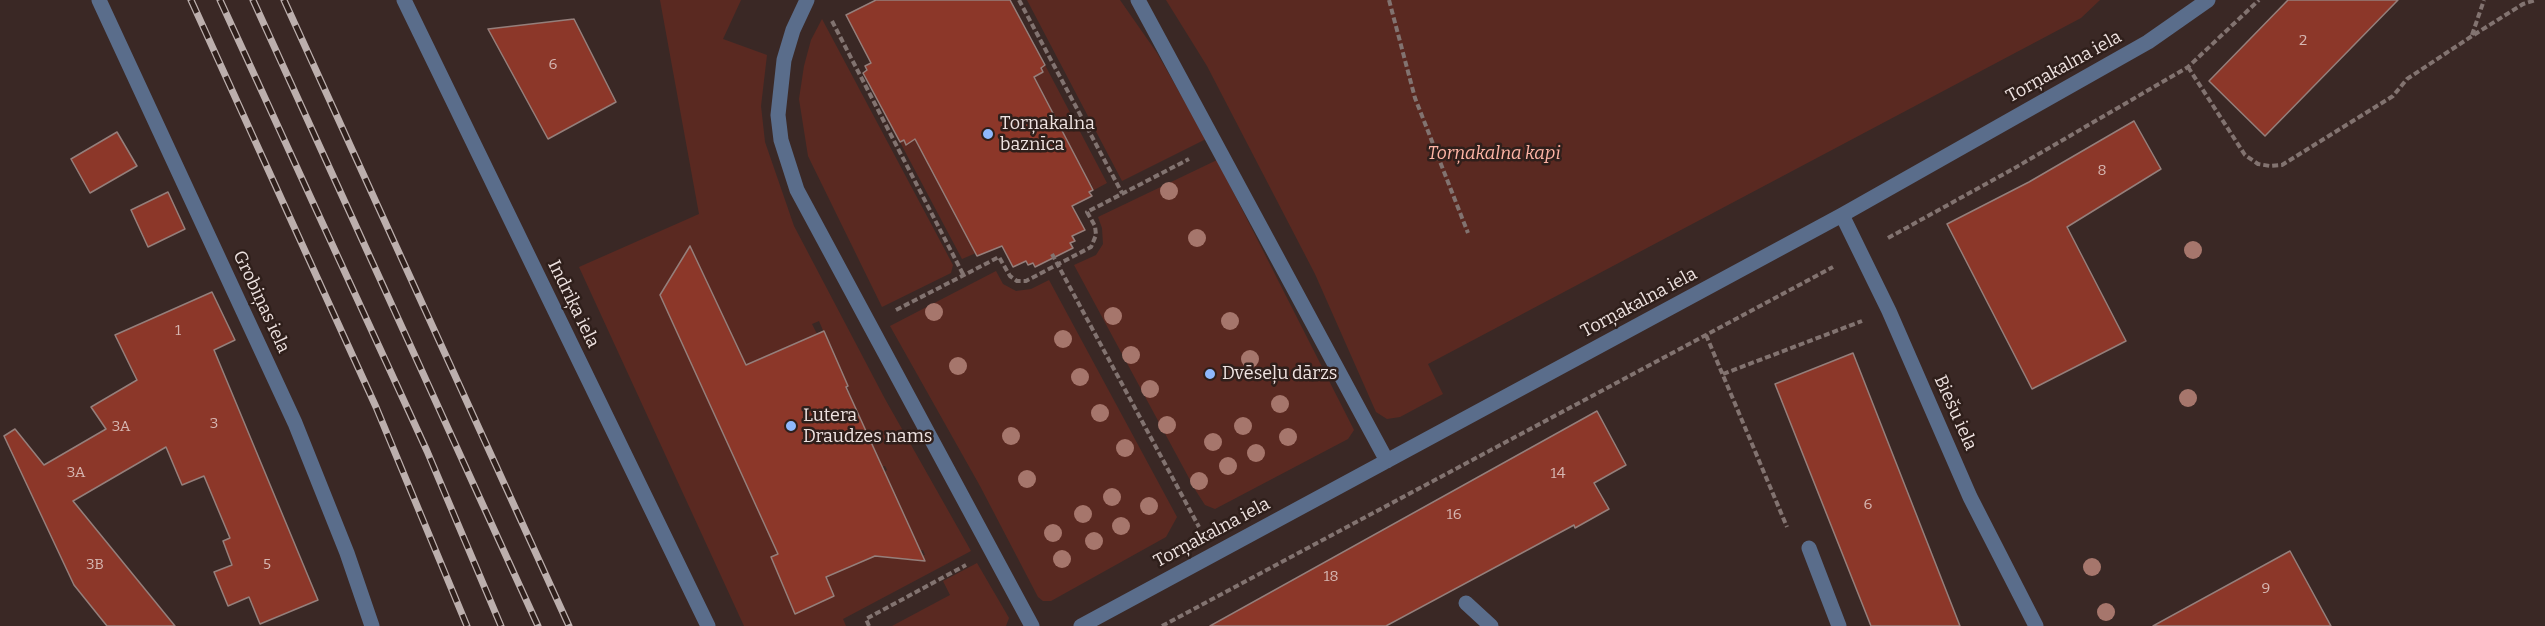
<!DOCTYPE html>
<html>
<head>
<meta charset="utf-8">
<style>
	body { margin:0 }
	canvas { display:block; background:#3a2825 }
</style>
</head>
<body>
<canvas width="2545" height="626"></canvas>
<script>
const ctx = document.querySelector('canvas').getContext('2d');
ctx.lineJoin = 'round';
function paint(path, color) { ctx.fillStyle = color; ctx.fill(path, 'evenodd'); }
const poly = rows => new Path2D(rows.map(r => 'M' + r).join(''));
function trace(path, color, width, dash) { ctx.strokeStyle = color; ctx.lineWidth = width; ctx.lineCap = dash ? 'butt' : 'round'; ctx.setLineDash(dash || []); ctx.stroke(path); }
function label(font, color, halo, rows, align = 'center') {
  ctx.font = font + ' Bitter,serif'; ctx.lineWidth = 5; ctx.setLineDash([]); ctx.textBaseline = 'middle'; ctx.strokeStyle = halo; ctx.fillStyle = color; for (const [text, x, y, turn = 0] of rows) {
    ctx.save(); ctx.translate(x, y); ctx.rotate((+turn || 0) * Math.PI / 180); ctx.textAlign = isNaN(turn) ? turn : align; if (halo) ctx.strokeText(text, 0, 0); ctx.fillText(text, 0, 0); ctx.restore();
  }
}
paint(poly([
	[660,0,741,0,723,39,767,55,761,106,765,142,794,226,885,399,971,551,843,619,846,626,744,626,579,267,699,214],
	[690,247,746,365,817,334,812,324,819,321,881,467,885,466,887,470,884,472,920,551,923,550,925,555,908,559,857,554,822,568,834,596,830,598,771,557,778,554,660,295],
	[1027,0,1120,0,1157,53,1206,139,1122,181],
	[1166,0,2100,0,2081,18,1428,364,1443,394,1400,417,1387,419,1376,412,1315,274,1207,66],
	[822,19,953,265,951,273,882,307,808,156,799,99,804,66,811,40],
	[1045,65,1107,183,1094,190,1091,184,1086,187,1077,159,1057,133,1062,130,1059,125,1026,75,1039,74,1043,72,1041,68],
	[918,132,976,253,962,259,900,142,904,140,906,144],
	[1217,160,1354,430,1348,439,1215,509,1205,505,1196,491,1074,265,1096,255,1103,244,1102,228,1098,217],
	[996,271,1003,284,1016,291,1031,289,1049,280,1177,517,1166,537,1051,601,1043,601,1038,597,980,486,890,326],
	[977,563,1009,618,1006,626,892,626,950,595,943,581]
]), '#5a2921');
const building = poly([
	[876,0,1010,0,1045,65,1041,68,1043,72,1034,77,1093,190,1089,192,1092,196,1072,206,1085,230,1072,236,1075,241,1070,243,1073,248,1035,267,1033,263,1028,265,1026,261,1013,267,1002,246,977,256,915,139,906,145,904,140,900,142,863,73,867,70,865,66,871,63,846,15,876,0],
	[2288,0,2398,0,2265,136,2209,81,2288,0],
	[574,19,616,102,548,139,488,29,574,19],
	[2134,121,2161,169,2067,227,2126,341,2032,389,1947,224,2029,182,2134,121],
	[117,132,137,166,90,193,71,159,117,132],
	[168,192,185,229,148,247,131,210,168,192],
	[690,246,746,365,824,331,848,386,846,387,925,561,875,556,826,577,834,596,795,614,771,557,778,554,660,295,690,246],
	[212,292,235,340,214,350,318,600,260,624,249,597,228,606,214,572,232,565,223,541,230,538,204,476,182,485,166,447,73,501,175,626,107,626,74,585,4,436,15,429,44,465,106,429,91,407,137,380,115,335,212,292],
	[1853,353,1960,626,1871,626,1775,384,1853,353],
	[1597,411,1626,465,1594,483,1609,509,1575,528,1574,525,1386,626,1210,626,1597,411],
	[2290,551,2331,626,2153,626,2290,551]
]);
paint(building, '#8c3729');
trace(building, '#957f7b', 1.5);
trace(poly([
	[1019,0,1122,193],
	[1389,0,1415,98,1468,233],
	[832,21,964,276],
	[2472,35,2484,0],
	[2188,67,2245,155,2258,164,2270,166,2282,165,2393,96,2407,79,2472,36,2523,4,2536,0],
	[1888,238,2013,169,2188,67,2259,0],
	[1052,254,1199,527],
	[896,310,999,257,1010,276,1017,281,1026,281,1091,247,1096,235,1095,226,1087,212,1189,159],
	[1706,335,1787,527],
	[1723,374,1862,321],
	[869,626,866,619,966,565],
	[1162,626,1833,267]
]), '#827370', 4, [6, 3]);
trace(poly([
	[99,0,295,423,347,553,372,626],
	[404,0,708,626],
	[807,0,793,30,784,60,778,115,781,140,797,190,1032,626],
	[1138,0,1387,461],
	[1842,215,1889,311,1970,497,2036,626],
	[1809,548,1839,626],
	[1466,603,1491,626],
	[1081,626,1842,215,2148,42,2208,0]
]), '#5a6d8b', 15);
const rail = poly([
	[191,0,376,407,467,626],
	[220,0,427,451,501,626],
	[253,0,538,626],
	[284,0,569,626]
]);
trace(rail, '#bcafad', 7);
trace(rail, '#2f1f1b', 4.5, [14]);
ctx.fillStyle = '#a6766c';
for (const [x, y] of [
	[1169,191],
	[1197,238],
	[2193,250],
	[934,312],
	[1113,316],
	[1230,321],
	[1063,339],
	[1131,355],
	[1250,359],
	[958,366],
	[1080,377],
	[1150,389],
	[2188,398],
	[1280,404],
	[1100,413],
	[1167,425],
	[1243,426],
	[1011,436],
	[1288,437],
	[1213,442],
	[1125,448],
	[1256,453],
	[1228,466],
	[1027,479],
	[1199,481],
	[1112,497],
	[1149,506],
	[1083,514],
	[1121,526],
	[1053,533],
	[1094,541],
	[1062,559],
	[2092,567],
	[2106,612]
]) { ctx.beginPath(); ctx.arc(x, y, 9, 0, 2 * Math.PI); ctx.fill(); }
for (const [x, y, r, color] of [
	[988,134,6,"#8eb8fd"],
	[1210,374,6,"#8eb8fd"],
	[791,426,6,"#8eb8fd"]
]) { const dot = new Path2D(); dot.arc(x, y, r, 0, 2 * Math.PI); ctx.fillStyle = color; ctx.fill(dot); trace(dot, '#2f1f1b', 2); }
label('15px', '#d6b7b2', null, [
	["2",2303,41],
	["6",553,65],
	["8",2102,171],
	["1",178,331],
	["3",214,424],
	["3A",121,427],
	["3A",76,473],
	["14",1558,474],
	["6",1868,505],
	["16",1454,515],
	["3B",95,565],
	["5",267,565],
	["18",1331,577],
	["9",2266,589]
]);
label('18px', '#eee2e0', '#2f1f1b', [
	["Torņakalna iela",2064,67,-29],
	["Grobiņas iela",261,302,65],
	["Torņakalna iela",1639,303,-28],
	["Indriķa iela",573,304,64],
	["Biešu iela",1955,413,66],
	["Torņakalna iela",1212,533,-28]
]);
label('18px', '#eee2e0', '#2f1f1b', [
	["Torņakalna",1000,124],
	["baznīca",1000,145],
	["Dvēseļu dārzs",1222,374],
	["Lutera",803,416],
	["Draudzes nams",803,437]
], 'left');
label('italic 18px', '#ffb5a6', '#2f1f1b', [
	["Torņakalna kapi",1494,154]
]);
</script>
</body>
</html>
